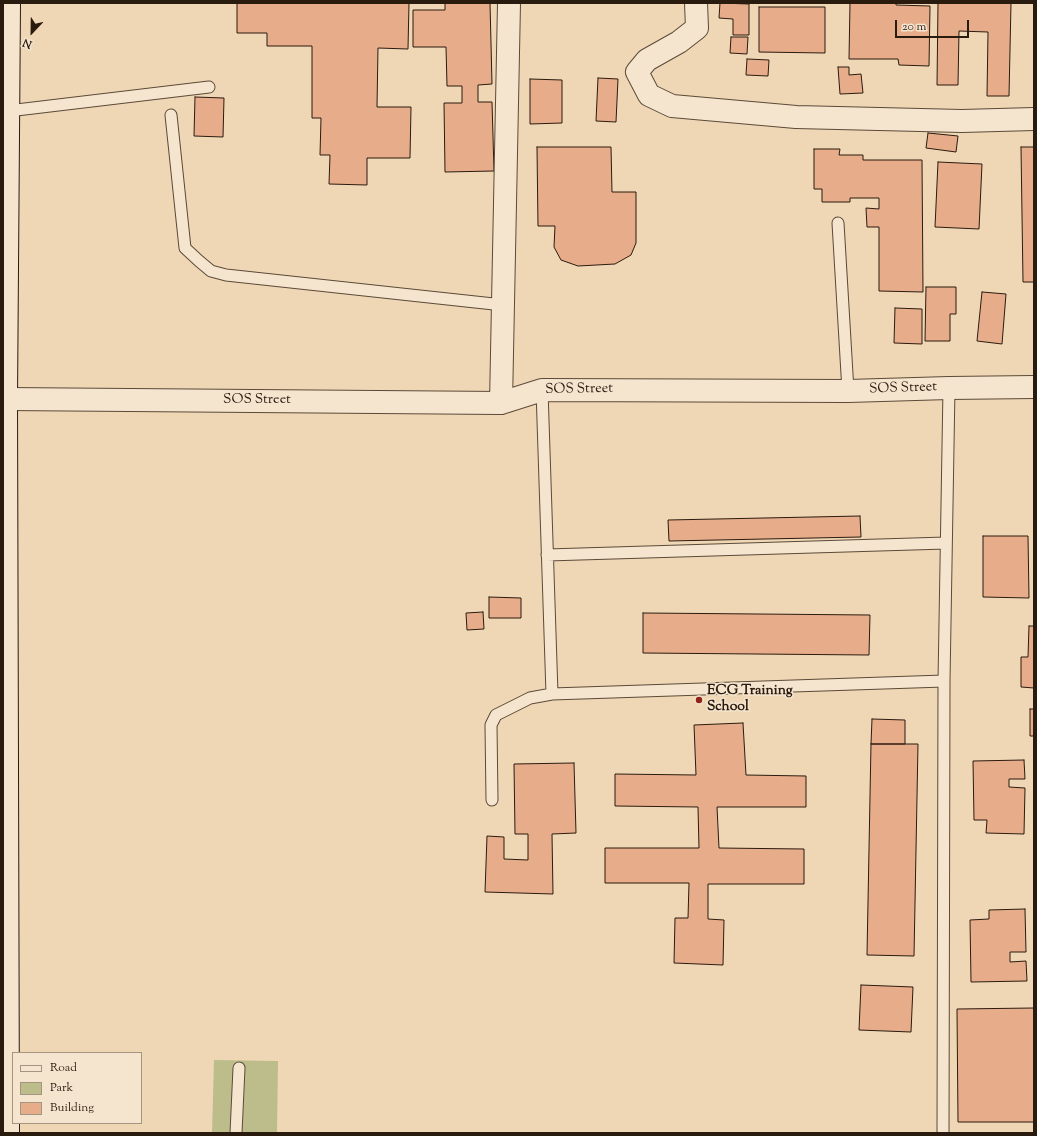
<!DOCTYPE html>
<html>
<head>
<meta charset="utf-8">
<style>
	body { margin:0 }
	#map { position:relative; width:1037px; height:1136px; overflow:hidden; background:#efd7b5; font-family:"Sorts Mill Goudy",serif }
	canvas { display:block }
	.frame { position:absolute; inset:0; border:4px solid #2a1b0f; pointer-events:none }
	.legend { position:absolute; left:12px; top:1052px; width:130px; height:72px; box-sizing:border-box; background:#f5e5cf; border:1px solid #a49482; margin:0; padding:5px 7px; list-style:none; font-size:12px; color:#2a1b0f }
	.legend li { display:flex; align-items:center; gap:8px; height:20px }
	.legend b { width:20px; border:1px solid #a49482 }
	.north { position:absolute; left:12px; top:12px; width:40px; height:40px; -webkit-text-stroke:3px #f5e5cf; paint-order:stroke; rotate:202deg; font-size:11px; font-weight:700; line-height:16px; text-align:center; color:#2a1b0f }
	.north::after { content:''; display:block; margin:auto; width:14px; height:18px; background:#2a1b0f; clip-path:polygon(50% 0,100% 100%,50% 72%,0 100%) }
	.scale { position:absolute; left:895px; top:20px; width:74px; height:18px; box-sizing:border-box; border:2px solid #2a1b0f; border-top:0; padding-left:5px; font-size:12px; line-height:14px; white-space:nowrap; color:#2a1b0f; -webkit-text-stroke:3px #f5e5cf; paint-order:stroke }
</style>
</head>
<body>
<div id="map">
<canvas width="1037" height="1136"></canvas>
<div class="frame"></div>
<ul class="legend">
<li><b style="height:5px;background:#f5e5cf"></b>Road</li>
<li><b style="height:11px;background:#bdbd8b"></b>Park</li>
<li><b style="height:11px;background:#e7ac8a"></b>Building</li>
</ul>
<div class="north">N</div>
<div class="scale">20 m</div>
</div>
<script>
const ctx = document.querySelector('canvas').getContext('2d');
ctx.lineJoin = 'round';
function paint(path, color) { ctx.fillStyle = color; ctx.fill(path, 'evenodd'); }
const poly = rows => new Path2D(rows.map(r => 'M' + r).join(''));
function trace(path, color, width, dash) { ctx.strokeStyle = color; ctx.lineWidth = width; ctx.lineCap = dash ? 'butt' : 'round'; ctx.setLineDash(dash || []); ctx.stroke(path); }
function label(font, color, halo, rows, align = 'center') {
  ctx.font = font + ' "Sorts Mill Goudy",serif'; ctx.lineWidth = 3; ctx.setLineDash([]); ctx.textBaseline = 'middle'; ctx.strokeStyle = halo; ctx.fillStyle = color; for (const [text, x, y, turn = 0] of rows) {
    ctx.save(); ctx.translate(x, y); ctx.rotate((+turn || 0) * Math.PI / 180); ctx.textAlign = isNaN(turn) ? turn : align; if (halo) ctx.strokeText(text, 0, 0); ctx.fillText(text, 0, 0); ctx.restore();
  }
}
paint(poly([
	[214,1060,278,1061,277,1133,212,1133]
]), '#bdbd8b');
const building = poly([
	[237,3,409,3,408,49,378,48,377,107,411,107,410,158,367,158,367,185,329,184,330,155,320,155,321,118,312,118,312,46,267,46,267,33,237,33,237,3],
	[445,3,490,3,492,84,478,85,478,102,492,102,494,171,445,172,444,103,462,103,462,86,447,86,446,47,413,47,413,10,445,10,445,3],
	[720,3,749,4,749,35,733,35,733,19,719,18,720,3],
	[850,3,896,3,896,5,930,6,929,66,899,65,898,59,849,59,850,3],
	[938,3,1011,3,1009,96,987,96,988,32,959,31,958,85,937,85,938,3],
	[759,7,825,7,825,53,759,52,759,7],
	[731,37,748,37,747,54,730,53,731,37],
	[747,59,769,60,768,76,746,75,747,59],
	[838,67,849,67,849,75,861,74,863,93,840,94,838,67],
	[598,78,618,79,616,122,596,121,598,78],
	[530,79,562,80,562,123,530,124,530,79],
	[195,97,224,98,223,137,194,136,195,97],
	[928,133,958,136,956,152,926,148,928,133],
	[537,147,611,147,612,192,636,192,636,243,631,255,615,264,578,266,561,260,554,247,555,226,538,226,537,147],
	[1021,147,1034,147,1034,282,1023,282,1021,147],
	[814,149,840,149,839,155,863,155,863,160,922,160,923,292,879,291,879,227,867,227,866,208,879,209,879,198,850,198,850,202,822,202,822,189,814,189,814,149],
	[938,162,982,164,979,229,935,227,938,162],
	[926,287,956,287,956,314,950,314,950,341,925,341,926,287],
	[982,292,1006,294,1002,344,977,341,982,292],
	[895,308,922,309,922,344,894,343,895,308],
	[860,516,861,537,669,541,668,520,860,516],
	[983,536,1028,536,1029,598,983,597,983,536],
	[489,597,521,598,521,618,489,618,489,597],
	[483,612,484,629,467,630,466,613,483,612],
	[643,613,870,615,869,655,643,653,643,613],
	[1029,626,1034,626,1034,688,1021,687,1021,657,1028,657,1029,626],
	[1030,709,1034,709,1034,736,1030,736,1030,709],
	[872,719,905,720,905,744,871,744,872,719],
	[743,723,746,775,806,776,806,807,717,807,719,848,804,849,804,884,708,884,708,919,724,920,723,965,674,963,675,918,688,918,689,883,605,883,605,848,699,848,698,807,615,806,615,774,696,775,694,725,743,723],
	[871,744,918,744,914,956,867,955,871,744],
	[1024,760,1025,779,1009,779,1009,787,1025,788,1024,834,986,833,987,820,974,820,973,761,1024,760],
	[574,763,576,833,552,834,553,894,485,892,487,836,504,837,504,859,528,860,528,834,515,834,514,764,574,763],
	[1025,909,1026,952,1010,952,1010,962,1026,961,1027,981,971,982,970,920,989,919,989,910,1025,909],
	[861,985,913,987,911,1032,859,1030,861,985],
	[1034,1008,1034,1122,958,1122,957,1009,1034,1008]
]);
paint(building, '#e7ac8a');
trace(building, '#2a1b0f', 1);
const lane = poly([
	[8,111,209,87],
	[171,115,185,248,199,261,211,271,226,275,503,305],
	[838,223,848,391],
	[542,390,552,694],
	[547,555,946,543],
	[492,800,491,725,496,715,530,698,552,694,944,681],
	[236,1133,239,1068],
	[943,1133,944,681,949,388]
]);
const street = poly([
	[696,3,697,28,679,42,647,60,637,72,649,95,672,106,796,117,962,121,1034,119],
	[6,399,501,403,542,390,848,391,949,388,1034,387],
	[501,403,509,3]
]);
const secondary = poly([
	[8,1133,6,399,9,3]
]);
trace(lane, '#5b4a38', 13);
trace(street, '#5b4a38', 24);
trace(secondary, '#2a1b0f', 24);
trace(lane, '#f5e5cf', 11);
trace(street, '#f5e5cf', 22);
trace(secondary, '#f5e5cf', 22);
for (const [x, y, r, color] of [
	[699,700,4,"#8f2418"]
]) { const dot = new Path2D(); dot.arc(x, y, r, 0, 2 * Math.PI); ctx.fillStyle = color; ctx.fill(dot); trace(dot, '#f5e5cf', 1.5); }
label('14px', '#2a1b0f', '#f5e5cf', [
	["SOS Street",903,389,-2],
	["SOS Street",579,390,-1],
	["SOS Street",257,401]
]);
label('bold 14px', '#2a1b0f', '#f5e5cf', [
	["ECG Training",707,692],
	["School",707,708]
], 'left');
</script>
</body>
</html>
